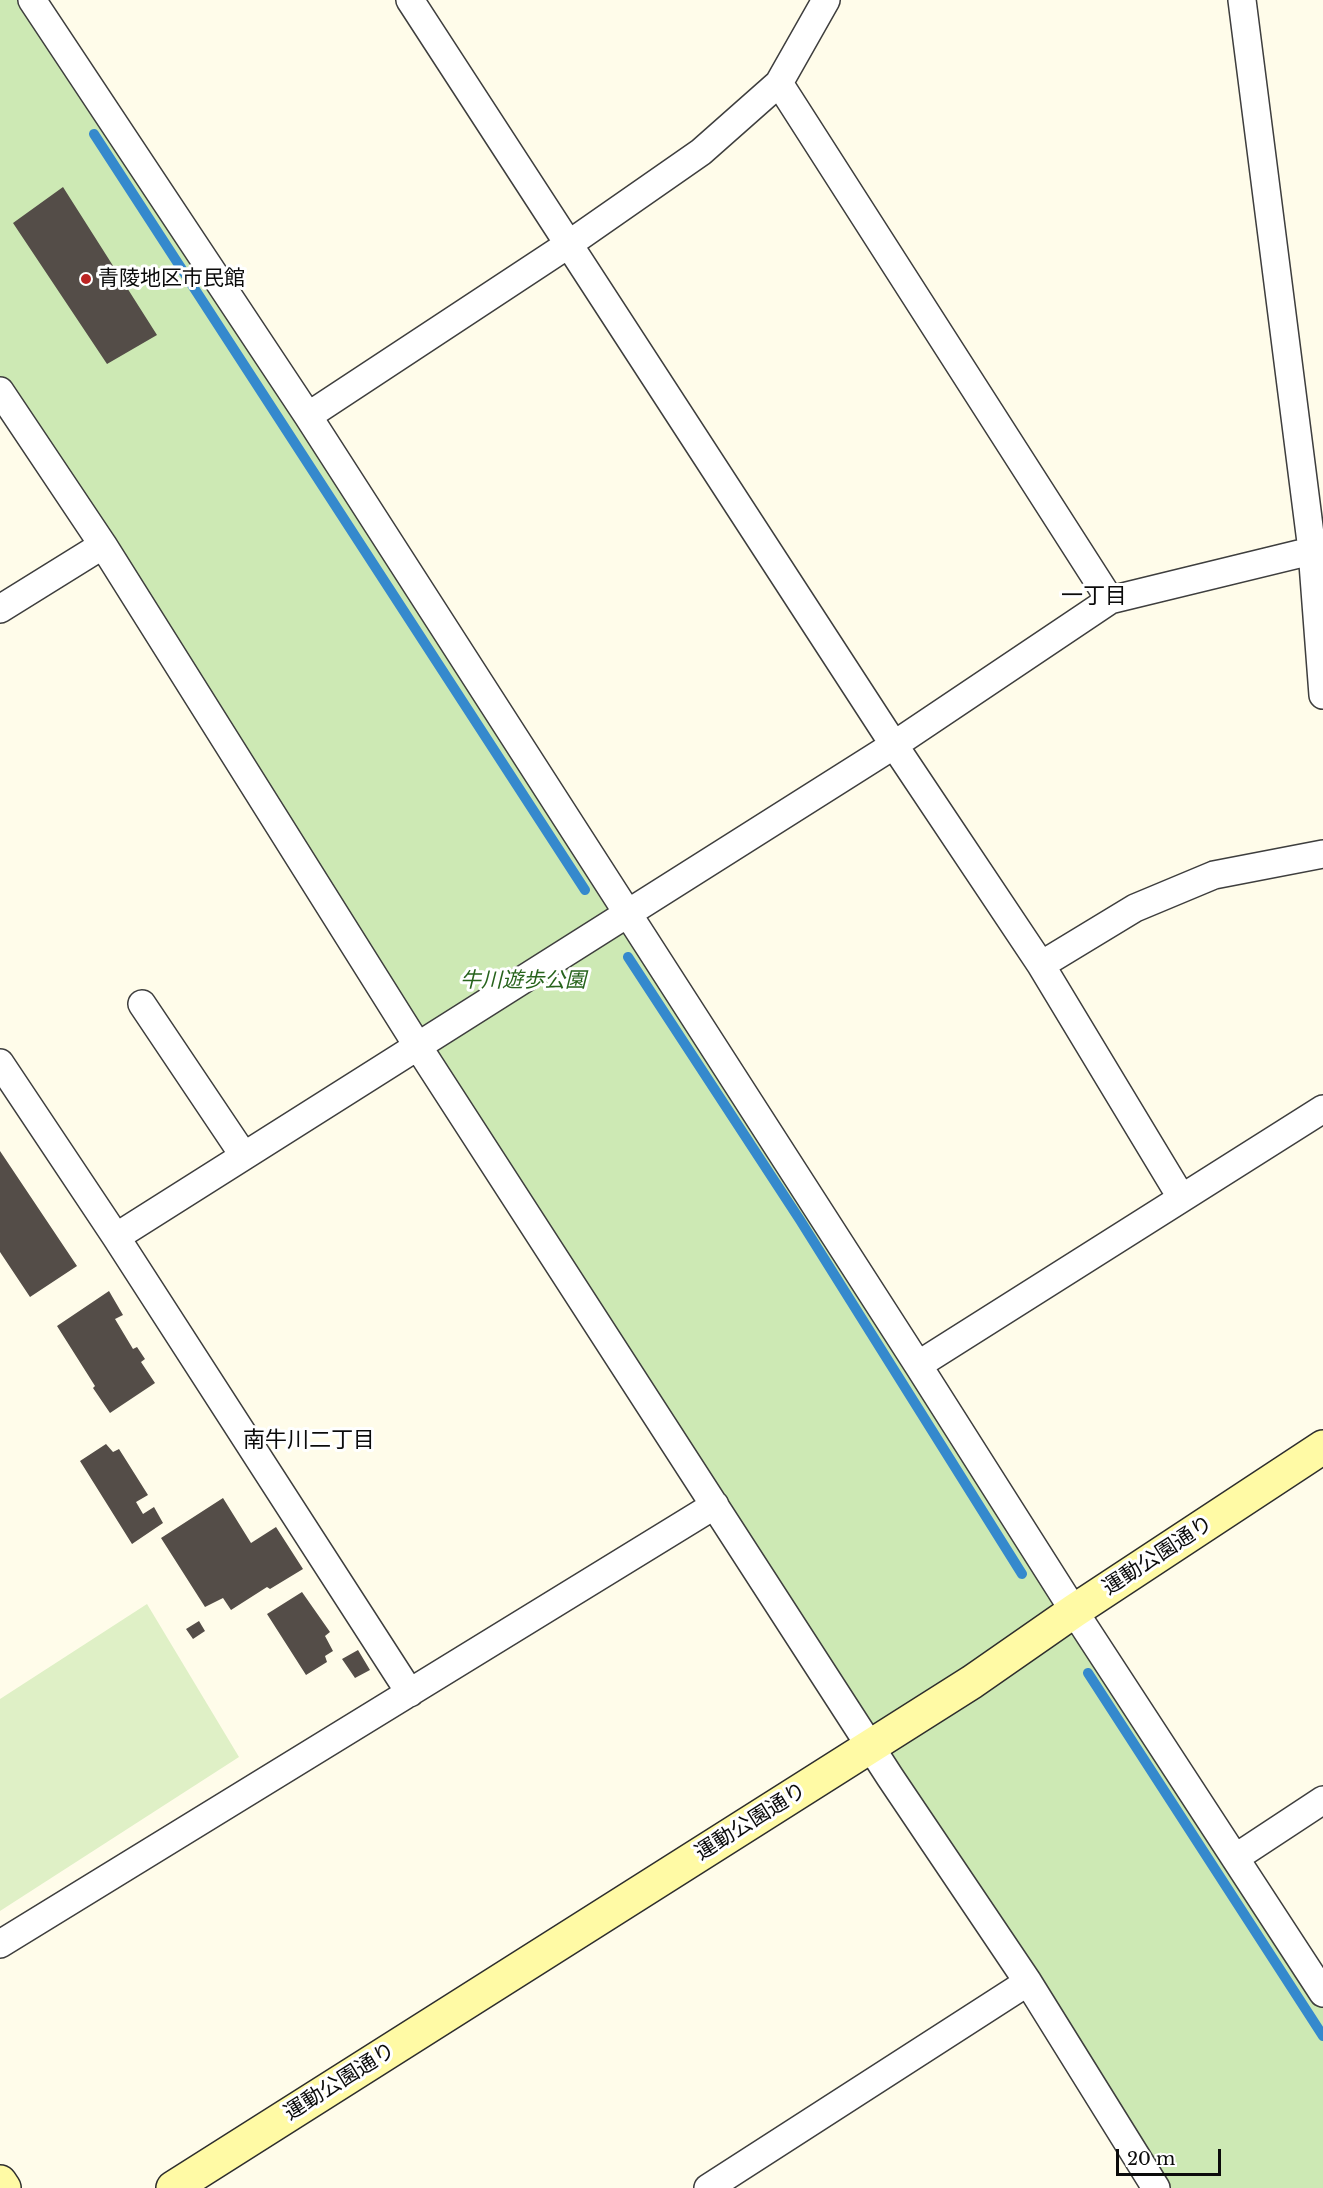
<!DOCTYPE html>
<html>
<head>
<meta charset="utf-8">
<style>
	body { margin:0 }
	#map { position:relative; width:1323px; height:2188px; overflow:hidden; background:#fffcea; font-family:"Libre Baskerville",serif }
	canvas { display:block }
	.scale { position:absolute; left:1116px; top:2149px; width:105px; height:27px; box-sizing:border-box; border:3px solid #0b0b0b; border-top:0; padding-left:8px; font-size:18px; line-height:21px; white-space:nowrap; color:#0b0b0b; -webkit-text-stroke:4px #fff; paint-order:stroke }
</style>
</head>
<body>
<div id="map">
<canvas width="1323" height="2188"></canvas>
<div class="scale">20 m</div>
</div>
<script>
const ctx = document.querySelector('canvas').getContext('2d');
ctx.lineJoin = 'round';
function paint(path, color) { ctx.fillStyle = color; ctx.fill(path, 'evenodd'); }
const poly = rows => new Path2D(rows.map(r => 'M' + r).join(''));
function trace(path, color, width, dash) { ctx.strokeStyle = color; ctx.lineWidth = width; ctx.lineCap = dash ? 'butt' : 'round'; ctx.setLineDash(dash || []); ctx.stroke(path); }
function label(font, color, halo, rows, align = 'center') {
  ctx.font = font + ' "Libre Baskerville","Noto Sans JP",serif'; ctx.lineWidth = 6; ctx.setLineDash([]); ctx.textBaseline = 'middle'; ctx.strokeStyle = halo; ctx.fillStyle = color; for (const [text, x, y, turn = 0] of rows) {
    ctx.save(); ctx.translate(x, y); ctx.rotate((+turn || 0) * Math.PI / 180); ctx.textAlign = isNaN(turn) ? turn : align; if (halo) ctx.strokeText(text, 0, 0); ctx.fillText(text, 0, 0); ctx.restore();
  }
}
paint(poly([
	[0,0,32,0,1323,1993,1323,2188,1156,2188,0,391]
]), '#cde9b4');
paint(poly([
	[147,1604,239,1757,0,1911,0,1699]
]), '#dff0c6');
trace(poly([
	[94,134,585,890],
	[628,957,800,1220,1022,1574],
	[1088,1673,1323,2036]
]), '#3589cd', 10);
paint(poly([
	[63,187,157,335,107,364,13,223],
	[0,1151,77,1266,30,1297,0,1252],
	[109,1291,123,1315,115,1319,133,1349,137,1347,145,1359,141,1362,155,1383,110,1413,93,1388,95,1386,57,1326],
	[106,1444,113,1452,119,1449,148,1495,136,1502,143,1514,154,1507,163,1523,132,1544,80,1461],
	[223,1498,251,1543,276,1527,303,1569,270,1589,267,1587,231,1610,223,1598,205,1607,161,1538],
	[302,1592,330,1632,325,1636,333,1651,325,1656,327,1662,306,1675,267,1614],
	[199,1621,205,1631,193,1639,186,1629],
	[358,1650,370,1670,355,1678,342,1659]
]), '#544d48');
const street = poly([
	[32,0,308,416,918,1365,1074,1611,1323,1993],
	[410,0,894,745,1041,965,1181,1197],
	[1242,0,1312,550,1323,695],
	[779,83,1110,600],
	[0,391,103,545,417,1045,890,1777,1028,1982,1156,2188],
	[308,416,569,244,701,152,779,83,826,0],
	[0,609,103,545],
	[1041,965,1135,908,1214,875,1323,854],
	[142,1004,244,1156],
	[0,1063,116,1237,410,1693],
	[116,1237,894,745,1110,600,1323,548],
	[918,1365,1323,1109],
	[1235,1858,1323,1800],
	[0,1944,715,1505],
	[708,2188,1028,1982]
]);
const secondary = poly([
	[0,2182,4,2188],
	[173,2188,972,1682,1074,1611,1323,1447]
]);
trace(street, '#3e3e3e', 30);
trace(secondary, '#2d2d2d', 36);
trace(street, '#fff', 27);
trace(secondary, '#fffaa5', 33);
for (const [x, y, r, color] of [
	[86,279,6,"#bb2423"]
]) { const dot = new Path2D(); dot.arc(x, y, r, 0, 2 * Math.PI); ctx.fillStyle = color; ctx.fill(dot); trace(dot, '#fff', 2); }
label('21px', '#0b0b0b', '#fff', [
	["青陵地区市民館",98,279]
], 'left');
label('italic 21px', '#27631c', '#fff', [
	["牛川遊歩公園",523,981]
]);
label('21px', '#0b0b0b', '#fff', [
	["運動公園通り",1158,1556,-33],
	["運動公園通り",751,1822,-32],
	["運動公園通り",340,2082,-32]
]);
label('22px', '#0b0b0b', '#fff', [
	["一丁目",1094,597],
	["南牛川二丁目",309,1441]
]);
</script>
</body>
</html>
